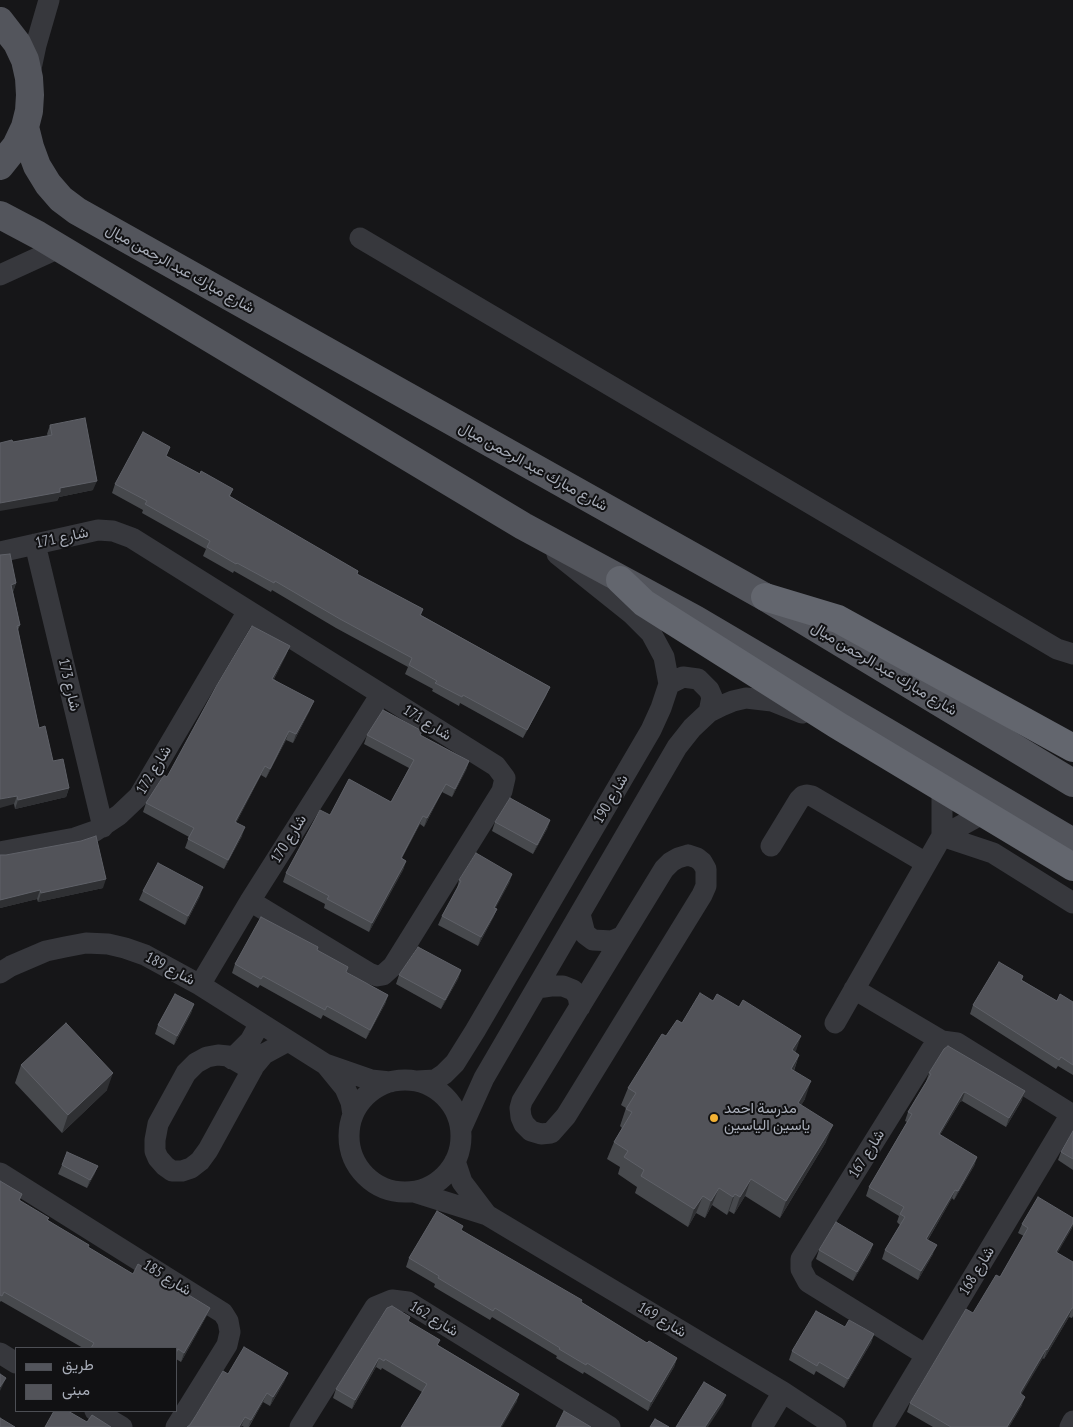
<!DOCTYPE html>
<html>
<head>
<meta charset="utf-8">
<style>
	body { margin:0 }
	#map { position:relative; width:1073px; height:1427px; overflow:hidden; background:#161618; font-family:"PT Sans Narrow",Vazirmatn,sans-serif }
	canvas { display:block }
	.legend { position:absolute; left:15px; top:1347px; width:162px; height:65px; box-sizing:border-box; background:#111113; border:1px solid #4d4f55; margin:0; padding:6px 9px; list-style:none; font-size:15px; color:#a8adb8 }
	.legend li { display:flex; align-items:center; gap:10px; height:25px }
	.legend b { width:25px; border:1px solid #4d4f55 }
</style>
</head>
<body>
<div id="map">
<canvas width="1073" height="1427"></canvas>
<ul class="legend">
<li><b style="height:6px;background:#53555c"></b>طريق</li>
<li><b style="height:14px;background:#525359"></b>مبنى</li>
</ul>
</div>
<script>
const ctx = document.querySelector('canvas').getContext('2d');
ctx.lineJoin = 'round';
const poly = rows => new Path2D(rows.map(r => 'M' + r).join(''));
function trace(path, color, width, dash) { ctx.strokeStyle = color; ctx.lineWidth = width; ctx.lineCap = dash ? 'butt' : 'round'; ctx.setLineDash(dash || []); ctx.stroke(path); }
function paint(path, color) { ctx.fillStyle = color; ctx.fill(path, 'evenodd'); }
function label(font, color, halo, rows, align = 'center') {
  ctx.font = font + ' "PT Sans Narrow",Vazirmatn,sans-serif'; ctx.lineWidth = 4; ctx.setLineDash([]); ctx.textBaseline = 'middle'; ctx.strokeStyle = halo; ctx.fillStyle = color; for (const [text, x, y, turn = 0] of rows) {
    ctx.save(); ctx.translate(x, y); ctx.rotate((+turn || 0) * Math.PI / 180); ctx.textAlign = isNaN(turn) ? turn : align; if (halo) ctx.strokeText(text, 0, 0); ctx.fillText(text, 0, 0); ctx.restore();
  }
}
trace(poly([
	[29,78,36,45,49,0],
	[360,238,1057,649,1073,654],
	[0,275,59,248],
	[35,544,103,827],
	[0,552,98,530,113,531,132,538,496,766,505,778,502,791,393,966,383,975,377,976,369,973,250,901],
	[669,684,683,677,698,679,709,690,712,697,709,712],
	[942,836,993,853,1073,903],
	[942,836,984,813],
	[771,846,799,800,803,796,807,795,812,796,926,863],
	[0,852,75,838,95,831,119,815,139,796,248,611],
	[688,855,697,858,702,862,706,869,706,886,702,895,566,1116,551,1133,541,1134,531,1131,524,1124,521,1117,520,1108,522,1101,664,869,671,862,678,858,688,855],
	[580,914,585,934,593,940,612,941,623,936],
	[0,973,11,966,46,951,65,947,86,943,108,944,125,948,145,955,200,985,325,1064,371,1080,390,1082],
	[200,985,250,901,381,694],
	[537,988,551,986,563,986,573,990,578,996,580,1007],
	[854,989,942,1041,957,1043,1073,1115],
	[835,1023,942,836,942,788],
	[232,1059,250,1041,260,1023],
	[327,1066,345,1088,351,1102,353,1115],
	[252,1070,228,1056,218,1055,207,1057,196,1063,186,1073,158,1124,155,1140,155,1151,158,1158,165,1166,172,1171,182,1171,191,1168,200,1161,208,1150,252,1070,254,1066,264,1054,288,1041],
	'349 1136a56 56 0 1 1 112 0a56 56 0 1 1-112 0Z',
	[417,1081,435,1080,444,1074,455,1063,475,1031,651,730,661,708,669,684,664,657,651,633,632,614,557,554],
	[461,1129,484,1078,677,747,692,728,709,712,721,706,733,701,746,698,772,701,802,713],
	[455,1161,462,1182,487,1215],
	[0,1173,223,1313,228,1321,230,1332,227,1345,176,1427],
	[414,1192,487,1215,783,1392,836,1427],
	[0,1353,16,1363],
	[926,1355,808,1282,801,1269,801,1259,931,1050,942,1041],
	[95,1411,122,1427],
	[300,1427,375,1307,392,1300,408,1302,610,1427],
	[762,1427,783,1392],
	[883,1427,1071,1114],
	[1070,1427,1073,1421]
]), '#37383d', 21);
trace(poly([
	[0,21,17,43,25,60,29,78,30,95,29,111,25,127,16,146,0,166],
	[25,127,30,147,37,166,48,184,61,199,77,211,765,597,1073,783],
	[0,215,38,235,523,526,695,619,1073,842]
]), '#53555c', 28);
trace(poly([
	[620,580,644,603,837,725,1073,867],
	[765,597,838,619,1073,748]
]), '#63666e', 28);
paint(poly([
	[50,425,93,490,59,497,57,501,13,442,48,436,47,434],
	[167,456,200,474,233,489,230,496,357,575,423,609,421,615,550,687,546,696,523,738,460,703,459,706,432,691,433,689,405,674,408,667,336,628,272,590,271,592,234,571,233,573,203,556,206,549,142,513,143,510,112,493,115,484],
	[0,555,16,583,13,592,20,625,18,630,39,728,53,761,69,788,66,797,15,809,14,804],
	[290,646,286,655,274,679,310,710,293,743,286,740,266,778,261,775,236,823,242,836,224,869,185,848,189,837,143,812,146,803,167,777],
	[422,731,421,735,469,761,466,770,452,797,442,792,424,827,420,824,402,858,406,861,403,870,369,932,324,908,325,904,283,882,286,873,330,815,391,802,409,768,364,744,367,735],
	[550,820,547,829,533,854,492,831,495,822],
	[0,855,103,888,38,902,37,899,0,908],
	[512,874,509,883,495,908,497,909,493,918,478,946,438,925,442,916,457,889,459,880],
	[143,891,200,896,185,925,139,900],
	[317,950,346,972,388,995,385,1004,366,1039,323,1015,321,1019,260,985,258,988,232,973,235,964],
	[461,970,458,979,441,1009,396,984,399,975],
	[1023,976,1022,980,1057,1001,1073,1002,1073,1075,1058,1066,1056,1069,970,1014,973,1005],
	[194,1004,191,1013,174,1045,155,1034,158,1025],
	[682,1023,795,1052,799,1055,794,1071,805,1099,801,1105,826,1142,780,1218,745,1196,734,1214,729,1211,727,1215,712,1205,705,1218,696,1213,688,1227,635,1193,637,1187,618,1174,620,1167,607,1159,614,1142,622,1128,620,1126,626,1108,621,1105,628,1088,666,1036],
	[21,1065,107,1090,62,1133,15,1083],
	[929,1073,1022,1100,1006,1127,962,1101,960,1102,940,1135,977,1157,974,1166,954,1200,952,1198,928,1240,933,1254,918,1280,882,1259,885,1250,900,1225,897,1222,899,1216,866,1196,869,1187,907,1122,905,1121,908,1112,926,1082],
	[1073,1131,1073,1170,1058,1160,1061,1152],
	[62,1165,98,1166,94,1175,87,1188,58,1174],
	[0,1181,22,1194,20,1200,48,1220,88,1247,133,1274,210,1308,206,1317,181,1362,176,1359,176,1348,83,1348,1,1301,0,1302],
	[1073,1218,1073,1225,1072,1228,1057,1253,1073,1262,1073,1316,1072,1318,1069,1317,1044,1359,1043,1358,1021,1394,1022,1405,1009,1427,933,1427,907,1412,910,1403,1000,1277,1024,1236,1018,1233,1022,1224],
	[462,1231,581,1302,647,1343,677,1358,674,1367,648,1411,584,1372,583,1374,556,1358,557,1356,492,1317,490,1320,434,1287,435,1284,406,1267,409,1258],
	[873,1244,870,1253,853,1281,816,1259,819,1250],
	[410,1317,408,1321,438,1345,519,1394,516,1403,422,1392,382,1368,381,1370,376,1367,352,1409,333,1398,336,1389],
	[874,1334,871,1343,844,1388,816,1371,814,1375,789,1360,792,1351],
	[288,1373,284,1382,270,1406,263,1402,249,1427,244,1427,242,1426,241,1427,187,1427,228,1374]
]), '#47494d');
paint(poly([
	[97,481,93,490,59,497,57,501,0,511,0,503,60,488],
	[16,583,13,592,8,594,11,585],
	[290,646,286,655,269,688,272,679],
	[550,687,546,696,523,738,527,730],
	[314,701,310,710,293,743,296,734],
	[289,731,286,740,266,778,270,769],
	[469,761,466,770,452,797,455,789],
	[265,766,261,775,232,831,235,822],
	[446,784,442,792,424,827,427,818],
	[69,788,66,797,15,809,18,800],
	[17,796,14,804,0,808,0,799],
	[423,816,420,824,397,866,401,858],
	[550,820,547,829,533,854,537,845],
	[245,827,242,836,224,869,228,860],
	[406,861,403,870,369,932,372,923],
	[512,874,509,883,491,917,494,908],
	[106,879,103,888,38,902,41,893],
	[203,887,200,896,185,925,188,916],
	[40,890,37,899,0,908,0,900],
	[497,909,493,918,478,946,481,937],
	[461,970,458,979,441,1009,445,1000],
	[388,995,385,1004,366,1039,370,1030],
	[194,1004,191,1013,174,1045,177,1036],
	[801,1036,795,1054,792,1050],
	[799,1055,793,1072,791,1069],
	[113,1073,107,1090,62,1133,68,1115],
	[811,1081,805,1099,792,1121,798,1103],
	[1025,1091,1022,1100,1006,1127,1009,1118],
	[965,1092,962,1101,960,1102,935,1143,939,1134,963,1093],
	[833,1125,826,1142,780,1218,786,1201],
	[977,1157,974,1166,954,1200,958,1191],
	[98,1166,94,1175,87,1188,90,1180],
	[751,1179,745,1196,734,1214,740,1197],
	[719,1188,712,1205,705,1218,711,1201],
	[955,1190,952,1198,923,1248,926,1239],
	[735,1194,729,1211,727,1215,733,1197],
	[703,1196,696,1213,688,1227,694,1209],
	[1073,1223,1072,1228,1053,1261,1056,1252],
	[873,1244,870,1253,853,1281,857,1272],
	[937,1245,933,1254,918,1280,921,1271],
	[210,1308,206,1317,181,1362,184,1353],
	[1072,1308,1069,1317,1044,1359,1047,1350],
	[874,1334,871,1343,844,1388,848,1379],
	[1046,1349,1043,1358,1017,1402,1020,1393],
	[379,1358,376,1367,352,1409,355,1400],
	[677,1358,674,1367,648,1411,651,1402],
	[288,1373,284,1382,270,1406,273,1397],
	[6,1378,2,1387,0,1391,0,1387],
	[267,1393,263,1402,248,1427,251,1420],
	[519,1394,516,1403,502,1427,500,1427],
	[726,1395,723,1404,708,1427,705,1427],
	[1025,1397,1022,1405,1009,1427,1007,1427],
	[245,1417,241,1427,239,1427]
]), '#2f3033');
const building = poly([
	[85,418,97,481,60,488,60,492,0,503,0,443,12,440,13,442,52,435,50,425,85,418],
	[143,432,170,447,166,456,200,474,201,471,233,489,229,496,358,571,357,574,423,609,420,615,550,687,527,730,463,695,462,697,435,683,437,681,409,665,412,658,340,619,275,581,274,583,237,563,236,564,207,547,210,541,145,504,147,501,115,484,143,432],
	[10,554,16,583,11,585,20,625,17,626,39,728,45,726,53,761,63,759,69,788,18,800,17,796,0,799,0,555,10,554],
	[252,626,290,646,272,679,314,701,296,734,289,731,270,769,265,766,235,822,245,827,228,860,188,839,194,828,146,803,164,775,167,777,217,685,252,626],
	[383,710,422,731,420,735,469,761,455,789,446,784,427,818,423,816,401,858,406,861,372,923,327,899,329,896,286,873,320,810,330,815,349,779,391,802,414,760,367,735,383,710],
	[510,798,550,820,537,845,495,822,510,798],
	[96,836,106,879,41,893,40,890,0,900,0,855,6,855,81,841,96,836],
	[476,853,512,874,494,908,497,909,481,937,442,916,461,881,459,880,476,853],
	[158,863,203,887,188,916,143,891,158,863],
	[261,917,318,947,317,950,348,967,346,972,388,995,370,1030,327,1006,325,1010,263,976,261,979,235,964,261,917],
	[418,947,461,970,445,1000,399,975,418,947],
	[999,962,1023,976,1021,980,1057,1001,1060,994,1073,1002,1073,1065,1061,1057,1059,1060,973,1005,999,962],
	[700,993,713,1001,717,994,739,1007,743,1000,801,1036,792,1050,799,1055,791,1069,811,1081,798,1103,833,1125,786,1201,751,1179,740,1197,735,1194,733,1197,719,1188,711,1201,703,1196,694,1209,641,1176,644,1170,624,1157,628,1151,614,1142,632,1112,626,1109,636,1093,628,1088,662,1034,666,1036,677,1020,682,1023,700,993],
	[175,994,194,1004,177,1036,158,1025,175,994],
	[66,1023,113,1073,68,1115,21,1065,66,1023],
	[948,1046,1025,1091,1009,1118,965,1092,963,1093,939,1134,977,1157,958,1191,955,1190,926,1239,937,1245,921,1271,885,1250,905,1217,900,1214,904,1207,869,1187,912,1114,908,1112,931,1074,929,1073,944,1049,948,1046],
	[1073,1131,1073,1159,1061,1152,1073,1131],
	[67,1152,98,1166,90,1180,62,1165,67,1152],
	[0,1181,22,1194,19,1200,49,1218,47,1220,89,1245,88,1247,133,1274,138,1264,210,1308,184,1353,178,1349,176,1353,176,1348,91,1348,94,1343,4,1292,2,1296,0,1295,0,1181],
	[1038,1197,1073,1218,1073,1223,1056,1252,1073,1262,1073,1308,1072,1308,1047,1350,1046,1349,1020,1393,1025,1397,1007,1427,951,1427,910,1403,966,1309,973,1313,996,1275,1000,1277,1028,1228,1022,1224,1038,1197],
	[437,1211,463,1226,461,1230,582,1300,581,1302,647,1343,649,1341,677,1358,651,1402,587,1363,586,1365,559,1349,560,1348,495,1308,493,1311,438,1278,439,1276,409,1258,437,1211],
	[836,1222,873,1244,857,1272,819,1250,836,1222],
	[392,1306,410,1317,408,1321,440,1340,437,1345,519,1394,500,1427,401,1427,427,1384,385,1359,384,1361,379,1358,355,1400,336,1389,387,1308,392,1306],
	[816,1311,845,1327,849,1320,874,1334,848,1379,819,1362,817,1366,792,1351,816,1311],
	[244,1347,288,1373,273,1397,267,1393,251,1420,245,1417,239,1427,187,1427,190,1425,223,1371,228,1374,244,1347],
	[0,1374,6,1378,0,1387,0,1374],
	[704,1382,726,1395,705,1427,676,1427,704,1382],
	[54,1411,68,1411,87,1422,92,1415,111,1427,45,1427,54,1411],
	[564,1411,591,1427,556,1427,564,1411],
	[0,1418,15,1427,0,1427,0,1418],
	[655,1419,669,1427,650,1427,655,1419]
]);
paint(building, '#525359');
trace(building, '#5f6168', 1);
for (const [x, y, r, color] of [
	[714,1118,5,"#f2b134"]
]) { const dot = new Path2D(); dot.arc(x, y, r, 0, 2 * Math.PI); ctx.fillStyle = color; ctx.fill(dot); trace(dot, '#111113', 2); }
label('15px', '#a8adb8', '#111113', [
	["شارع مبارك عبد الرحمن ميال",180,269,29],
	["شارع مبارك عبد الرحمن ميال",533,467,29],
	["شارع 171",62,538,-12],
	["شارع مبارك عبد الرحمن ميال",884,669,31],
	["شارع 173",69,685,77],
	["شارع 171",427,723,32],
	["شارع 172",154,770,-59],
	["شارع 190",611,799,-60],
	["شارع 170",289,839,-58],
	["شارع 189",170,969,28],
	["شارع 167",867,1154,-58],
	["شارع 168",977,1271,-59],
	["شارع 185",167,1278,32],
	["شارع 162",434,1319,31],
	["شارع 169",662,1320,31]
]);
label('15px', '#a8adb8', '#111113', [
	["مدرسة احمد",724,1109],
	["ياسين الياسين",724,1126]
], 'left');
</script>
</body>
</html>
